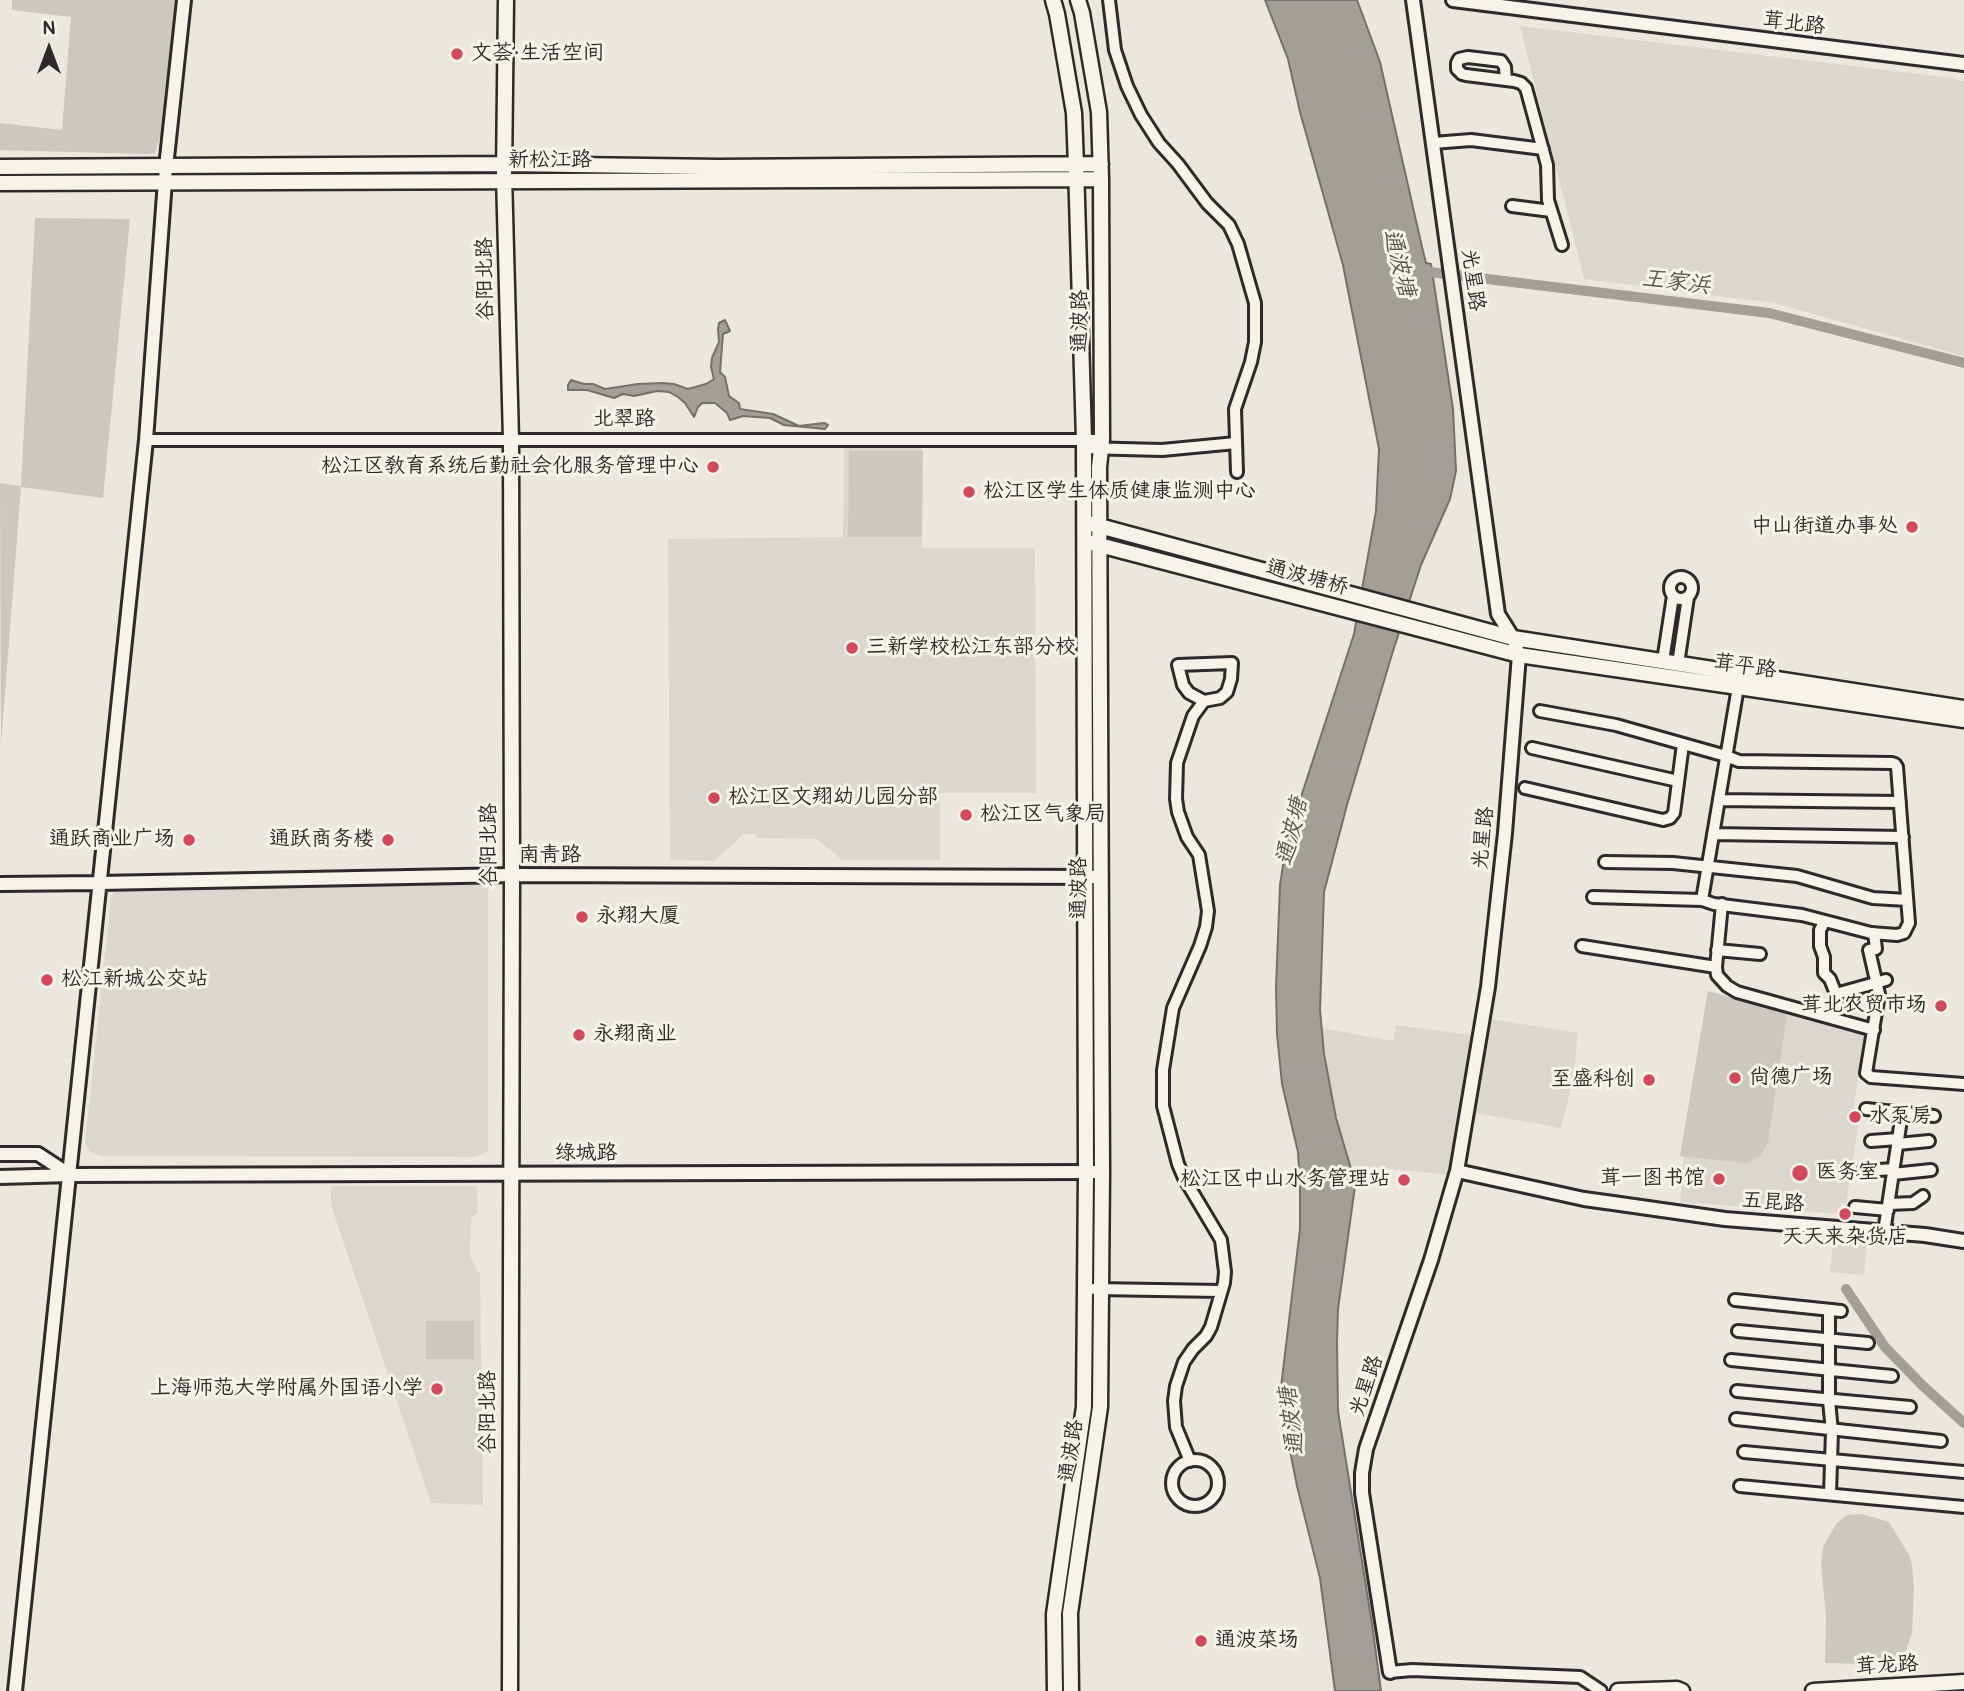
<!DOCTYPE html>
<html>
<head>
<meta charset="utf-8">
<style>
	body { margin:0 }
	#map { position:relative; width:1964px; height:1691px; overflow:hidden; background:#ebe7dd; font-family:Pangolin,sans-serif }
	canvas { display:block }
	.north { position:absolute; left:14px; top:14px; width:70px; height:70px; -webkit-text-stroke:5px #f7f3e8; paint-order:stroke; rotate:0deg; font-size:19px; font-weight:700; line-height:28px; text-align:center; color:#2b2b2b }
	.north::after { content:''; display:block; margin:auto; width:24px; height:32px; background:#2b2b2b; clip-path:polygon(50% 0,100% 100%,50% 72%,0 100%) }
</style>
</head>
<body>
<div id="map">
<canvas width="1964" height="1691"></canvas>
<div class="north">N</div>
</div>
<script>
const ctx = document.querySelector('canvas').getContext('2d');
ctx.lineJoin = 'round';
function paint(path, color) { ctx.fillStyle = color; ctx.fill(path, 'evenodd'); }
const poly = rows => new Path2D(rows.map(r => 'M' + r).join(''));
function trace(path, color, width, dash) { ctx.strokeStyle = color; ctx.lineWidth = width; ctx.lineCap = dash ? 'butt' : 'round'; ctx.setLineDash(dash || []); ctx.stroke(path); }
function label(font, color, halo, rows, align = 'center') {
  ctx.font = font + ' Pangolin,"LXGW WenKai TC",sans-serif'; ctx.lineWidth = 6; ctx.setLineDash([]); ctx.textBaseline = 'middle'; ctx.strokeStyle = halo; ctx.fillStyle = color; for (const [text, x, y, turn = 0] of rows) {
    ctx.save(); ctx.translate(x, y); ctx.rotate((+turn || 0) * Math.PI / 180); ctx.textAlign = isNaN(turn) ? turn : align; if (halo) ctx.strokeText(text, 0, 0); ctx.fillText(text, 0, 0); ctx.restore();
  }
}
paint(poly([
	[1520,26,1952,78,1964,81,1964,356,1774,303,1584,279],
	[844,446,922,446,922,548,1035,548,1036,793,940,793,940,860,842,860,817,839,757,838,756,834,744,834,714,861,670,860,668,539,843,537],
	[125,883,488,885,488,1151,476,1157,101,1156,91,1152,85,1144,111,897,115,889],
	[1708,991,1864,1035,1853,1113,1857,1114,1856,1120,1859,1121,1846,1203,1841,1203,1840,1214,1680,1202,1684,1157,1680,1156],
	[1491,1019,1578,1033,1573,1080,1561,1128,1476,1113],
	[1396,1025,1477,1036,1451,1175,1350,1165,1336,1118,1324,1054,1322,1028,1393,1041],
	[331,1186,477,1186,478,1212,471,1218,470,1257,480,1274,483,1505,431,1503,331,1205],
	[1833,1242,1867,1245,1864,1275,1830,1272]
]), '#dbd7ce');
paint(poly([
	[12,0,178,0,164,124,155,153,146,154,0,150,0,123,62,130,71,17,12,10],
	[35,218,130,219,103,498,21,487,1,745,0,483,21,486],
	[849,451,923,451,922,537,848,537],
	[1708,991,1787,1014,1768,1142,1761,1156,1747,1163,1680,1156],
	[426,1321,474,1321,474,1359,426,1359],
	[1861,1514,1889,1522,1909,1555,1912,1565,1914,1588,1912,1633,1906,1651,1900,1660,1870,1664,1825,1663,1826,1616,1821,1566,1823,1547,1836,1524,1847,1515]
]), '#cbc8bf');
const water = poly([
	[1265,0,1357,0,1380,62,1422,247,1426,263,1431,264,1453,409,1456,471,1450,499,1421,565,1393,651,1347,805,1324,892,1320,1010,1324,1054,1336,1118,1352,1172,1357,1175,1358,1186,1355,1186,1338,1309,1337,1342,1338,1411,1372,1624,1381,1691,1335,1691,1320,1578,1297,1486,1281,1405,1281,1387,1300,1229,1300,1184,1298,1152,1282,1084,1277,1034,1276,988,1280,885,1287,840,1354,634,1376,511,1379,449,1343,265,1300,112,1288,59,1265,0],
	[725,320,730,331,723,334,720,372,725,377,729,396,739,403,740,409,773,414,799,426,824,423,828,425,825,429,784,425,770,418,743,416,730,420,727,413,715,403,702,403,698,407,694,417,685,403,678,397,669,392,657,391,634,396,623,394,614,398,587,390,568,390,568,385,571,380,584,384,593,384,605,389,638,384,662,383,674,384,688,389,706,384,714,379,711,367,712,358,719,342,718,329,719,323,725,320]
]);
paint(water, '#a29f98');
trace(water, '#72716c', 2);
trace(poly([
	[1421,271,1769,313,1964,363],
	[1846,1289,1885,1347,1923,1386,1964,1423]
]), '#a29f98', 10);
const minor = poly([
	[1109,0,1115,50,1127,86,1141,115,1159,143,1178,164,1207,203,1229,225,1238,244,1255,303,1255,342,1251,362,1235,409,1237,472],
	[1506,80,1505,67,1501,61,1468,57,1459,59,1457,63,1457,69,1462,74,1466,75,1514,81,1521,83,1526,88,1547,165,1548,200,1562,245],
	[1433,143,1471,140,1543,149],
	[1512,206,1551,211],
	[146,440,1102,440],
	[1084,448,1162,450,1236,443],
	'1670 588a11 11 0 1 1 22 0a11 11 0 1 1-22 0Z',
	[1663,661,1673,596],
	[1678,664,1688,597],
	[1540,711,1616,725,1726,756,1739,761,1892,763,1895,764,1897,767,1909,923,1904,933,1897,935,1871,933,1802,915,1714,904,1702,900,1593,897],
	[1532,748,1678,781],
	[1525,788,1663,820,1670,818,1674,813,1683,744],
	[1719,800,1900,802],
	[1713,834,1903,837],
	[1605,862,1673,863,1797,876,1873,898,1907,900],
	[1702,900,1738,687],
	[1722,904,1716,967,1717,975,1727,986,1737,992,1874,1030],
	[1825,921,1820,930,1820,946,1824,957,1824,973,1830,979,1836,994,1834,1019],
	[1874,933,1876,949,1869,950,1879,994,1866,1073,1871,1077,1964,1084],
	[1582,946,1716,967],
	[1717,950,1760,954],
	[1836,994,1886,980],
	[1866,1109,1934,1116],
	[1871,1141,1898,1139],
	[1898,1144,1929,1141],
	[1863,1171,1894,1169],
	[1893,1174,1931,1170],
	[1889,1204,1913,1203,1923,1196],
	[1855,1207,1888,1210],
	[1884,1232,1902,1113],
	[1094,1289,1221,1291],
	[1735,1300,1841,1311],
	[1829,1310,1829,1401,1832,1431,1830,1494],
	[1738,1331,1868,1343],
	[1731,1360,1892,1376],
	[1737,1391,1910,1407],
	[1736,1419,1941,1441],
	[1744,1452,1964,1472],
	'1172 1483a23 23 0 1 1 46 0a23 23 0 1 1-46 0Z',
	[1190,1461,1176,1427,1174,1401,1176,1386,1184,1362,1193,1349,1206,1336,1211,1327,1224,1283,1225,1272,1221,1240,1184,1178,1178,1164,1163,1106,1163,1070,1173,1008,1200,946,1206,927,1208,911,1199,855,1187,837,1178,812,1176,799,1177,763,1193,716,1204,701,1220,698,1227,692,1231,679,1232,663,1178,665,1183,685,1189,693,1204,701],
	[1740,1486,1964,1507],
	[1390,1672,1412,1670,1580,1677,1601,1691]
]);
const tertiary = poly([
	[1453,0,1964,64],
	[0,884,99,883,512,875,1101,877],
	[0,1154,38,1154,70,1175],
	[1457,1171,1584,1199,1613,1203,1725,1219,1925,1235,1964,1241],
	[0,1177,70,1175,1095,1172],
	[1390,1672,1362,1493,1362,1473,1366,1449,1431,1260,1457,1171,1488,987,1505,833,1519,655,1513,638,1498,614,1413,0],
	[15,1691,146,440,166,167,184,0]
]);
const secondary = poly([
	[506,0,504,175,511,439,512,875,510,1691],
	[1053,0,1057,14,1074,113,1076,165,1084,440,1086,1172,1084,1407,1054,1614,1055,1691],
	[0,167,505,164,719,167,1101,164],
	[0,183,1101,179],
	[1092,524,1513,638,1964,708],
	[1092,543,1519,655,1964,720],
	[1071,1691,1070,1613,1100,1407,1102,1172,1099,467,1102,440,1101,179,1099,112,1082,13,1078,0],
	[1618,1691,1677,1689,1682,1691],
	[1813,1691,1964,1682]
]);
trace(minor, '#2b2b2b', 16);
trace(tertiary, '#2b2b2b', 18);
trace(secondary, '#2b2b2b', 19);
trace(minor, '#f7f3e8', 10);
trace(tertiary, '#f7f3e8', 12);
trace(secondary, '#f7f3e8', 14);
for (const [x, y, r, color] of [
	[457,54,7,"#d1495b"],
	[713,467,7,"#d1495b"],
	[969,492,7,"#d1495b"],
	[1912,527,7,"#d1495b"],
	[852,648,7,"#d1495b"],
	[714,798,7,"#d1495b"],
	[966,815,7,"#d1495b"],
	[189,840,7,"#d1495b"],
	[388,840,7,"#d1495b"],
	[582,917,7,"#d1495b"],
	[47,980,7,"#d1495b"],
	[1941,1006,7,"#d1495b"],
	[579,1035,7,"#d1495b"],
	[1735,1078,7,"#d1495b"],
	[1649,1080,7,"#d1495b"],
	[1855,1117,7,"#d1495b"],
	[1800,1173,9,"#d1495b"],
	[1719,1179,7,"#d1495b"],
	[1404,1180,7,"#d1495b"],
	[1845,1214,7,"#d1495b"],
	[437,1389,7,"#d1495b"],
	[1201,1641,7,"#d1495b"]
]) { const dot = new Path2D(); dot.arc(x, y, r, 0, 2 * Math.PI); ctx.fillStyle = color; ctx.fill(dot); trace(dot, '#f7f3e8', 2.5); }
label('21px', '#2b2b2b', '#f7f3e8', [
	["茸北路",1794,24,7],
	["新松江路",550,161],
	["谷阳北路",486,279,-91],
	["光星路",1472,280,82],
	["通波路",1081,321,-90],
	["北翠路",624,420],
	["通波塘桥",1307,578,15],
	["茸平路",1745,667,8],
	["光星路",1484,838,-84],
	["谷阳北路",490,845,-90],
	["南青路",550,856],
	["通波路",1080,888,-90],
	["绿城路",586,1154],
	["五昆路",1773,1203,4],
	["光星路",1367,1386,-71],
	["谷阳北路",489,1412,-90],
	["通波路",1072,1451,-82],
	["茸龙路",1887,1666,-3]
]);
label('21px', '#2b2b2b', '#f7f3e8', [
	["文荟·生活空间",471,54],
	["松江区教育系统后勤社会化服务管理中心",699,467,"right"],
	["松江区学生体质健康监测中心",983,492],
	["中山街道办事处",1898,527,"right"],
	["三新学校松江东部分校",866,648],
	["松江区文翔幼儿园分部",728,798],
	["松江区气象局",980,815],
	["通跃商业广场",175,840,"right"],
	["通跃商务楼",374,840,"right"],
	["永翔大厦",596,917],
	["松江新城公交站",61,980],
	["茸北农贸市场",1927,1006,"right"],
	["永翔商业",593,1035],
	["尚德广场",1749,1078],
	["至盛科创",1635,1080,"right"],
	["水泵房",1869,1117],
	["医务室",1816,1173],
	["茸一图书馆",1705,1179,"right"],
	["松江区中山水务管理站",1390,1180,"right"],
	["天天来杂货店",1845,1238,"center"],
	["上海师范大学附属外国语小学",423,1389,"right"],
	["通波菜场",1215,1641]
], 'left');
label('italic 23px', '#555451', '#f7f3e8', [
	["通波塘",1398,263,76],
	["王家浜",1676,283,7],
	["通波塘",1293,832,-76],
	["通波塘",1293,1421,-97]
]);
</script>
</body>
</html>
